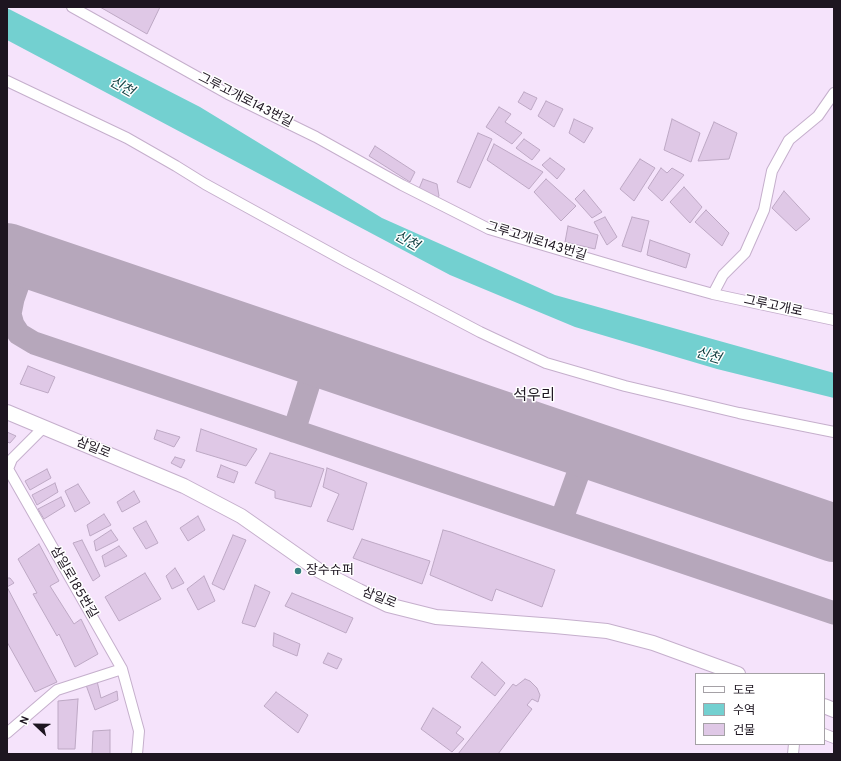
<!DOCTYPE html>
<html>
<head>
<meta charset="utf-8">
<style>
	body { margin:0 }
	#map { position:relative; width:841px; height:761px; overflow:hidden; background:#f5e3fb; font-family:Overpass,"Noto Sans KR",sans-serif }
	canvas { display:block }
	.frame { position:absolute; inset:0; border:8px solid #1d1520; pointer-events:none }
	.legend { position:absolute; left:695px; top:673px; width:130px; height:72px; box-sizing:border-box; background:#fff; border:1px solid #a5a1a6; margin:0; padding:5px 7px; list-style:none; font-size:12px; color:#1d1520 }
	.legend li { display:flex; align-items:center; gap:8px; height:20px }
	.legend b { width:20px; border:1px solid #a5a1a6 }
	.north { position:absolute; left:16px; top:705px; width:40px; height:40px; -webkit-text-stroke:3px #fff; paint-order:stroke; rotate:292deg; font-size:11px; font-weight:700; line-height:16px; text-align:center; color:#1d1520 }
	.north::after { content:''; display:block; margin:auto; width:14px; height:18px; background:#1d1520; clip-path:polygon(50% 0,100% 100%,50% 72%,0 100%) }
</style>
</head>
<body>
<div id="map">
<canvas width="841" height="761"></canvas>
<div class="frame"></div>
<ul class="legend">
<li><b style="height:5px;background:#fff"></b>도로</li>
<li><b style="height:11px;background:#73d0d0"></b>수역</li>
<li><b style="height:11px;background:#dfc8e6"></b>건물</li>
</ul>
<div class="north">N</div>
</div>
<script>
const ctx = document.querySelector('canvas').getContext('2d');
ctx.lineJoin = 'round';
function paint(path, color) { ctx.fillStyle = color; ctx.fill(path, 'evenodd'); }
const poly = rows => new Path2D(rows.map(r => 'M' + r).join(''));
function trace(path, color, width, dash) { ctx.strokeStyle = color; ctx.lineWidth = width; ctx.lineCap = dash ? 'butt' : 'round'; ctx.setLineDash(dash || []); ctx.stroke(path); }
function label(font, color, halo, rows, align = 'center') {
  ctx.font = font + ' Overpass,"Noto Sans KR",sans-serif'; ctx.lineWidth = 3; ctx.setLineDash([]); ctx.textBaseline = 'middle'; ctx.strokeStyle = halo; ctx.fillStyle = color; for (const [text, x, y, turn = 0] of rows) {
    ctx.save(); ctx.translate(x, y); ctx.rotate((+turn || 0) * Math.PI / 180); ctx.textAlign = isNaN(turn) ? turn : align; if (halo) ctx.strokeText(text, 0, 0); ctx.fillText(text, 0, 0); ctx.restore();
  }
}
paint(poly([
	[7,8,200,107,382,218,555,295,834,373,834,398,717,369,575,327,450,275,7,40]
]), '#73d0d0');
trace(poly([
	[27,259,13,299,10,314,13,325,19,334,34,343,834,613],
	[294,431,317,358],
	[561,521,587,449]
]), '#b6a7bb', 23);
trace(poly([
	[7,252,834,533]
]), '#b6a7bb', 58);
const building = poly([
	[100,7,160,7,147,34,100,7],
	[524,92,537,98,531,110,518,102,524,92],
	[546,101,563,109,554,127,538,116,546,101],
	[499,107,511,114,505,122,522,133,512,144,486,127,499,107],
	[574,119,593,128,584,143,569,133,574,119],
	[672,119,700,133,691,162,664,150,672,119],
	[714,122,737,133,729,159,698,161,714,122],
	[478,133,492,139,470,188,457,182,478,133],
	[524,139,540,150,532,160,516,148,524,139],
	[494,144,543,172,529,189,487,160,494,144],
	[375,146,415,172,410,182,369,156,375,146],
	[550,158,565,169,557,179,542,165,550,158],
	[640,159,655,168,634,201,620,189,640,159],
	[661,168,667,173,672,168,684,175,662,201,648,188,661,168],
	[423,179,437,184,439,196,436,200,418,191,423,179],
	[546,179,576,206,561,221,534,192,546,179],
	[684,187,702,207,690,223,670,202,684,187],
	[584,190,602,212,592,218,575,199,584,190],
	[784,191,810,219,796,231,772,208,784,191],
	[706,210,729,233,722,246,695,222,706,210],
	[605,217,617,237,607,245,594,222,605,217],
	[632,217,649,221,641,252,622,246,632,217],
	[568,226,598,235,595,249,565,242,568,226],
	[650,240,690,254,686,268,647,255,650,240],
	[28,366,55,377,48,393,20,384,28,366],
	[201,429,257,449,246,466,196,451,201,429],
	[157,430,180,437,174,447,154,439,157,430],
	[7,432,16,436,10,443,7,442,7,432],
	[270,453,324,469,311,507,275,498,275,491,255,483,270,453],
	[175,457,185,460,181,468,171,463,175,457],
	[221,465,238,472,234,483,217,477,221,465],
	[327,468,367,483,353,530,327,521,339,494,323,487,327,468],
	[47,469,51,478,30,490,25,481,47,469],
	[55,483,58,492,37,505,32,495,55,483],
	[78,484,90,503,75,512,65,491,78,484],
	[134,491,140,502,122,512,117,502,134,491],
	[61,497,65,506,44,519,38,509,61,497],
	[104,514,111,525,90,536,87,525,104,514],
	[198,516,205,530,188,541,180,528,198,516],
	[146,521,158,543,146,549,133,528,146,521],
	[111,530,118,540,96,551,94,541,111,530],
	[443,530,451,532,555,570,542,607,496,589,492,601,430,575,443,530],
	[233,535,246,540,224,590,212,584,233,535],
	[362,539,430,561,422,584,353,558,362,539],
	[82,540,100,576,93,581,73,543,82,540],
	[39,544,59,581,50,586,74,624,81,619,98,654,75,667,59,634,57,636,33,594,37,593,18,559,39,544],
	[119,546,127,556,105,567,102,556,119,546],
	[175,568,184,583,172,589,166,576,175,568],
	[145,573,161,599,119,621,105,597,145,573],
	[204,576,215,601,198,610,187,589,204,576],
	[7,578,10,578,14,583,7,587,7,578],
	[255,585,270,592,255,627,242,623,255,585],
	[7,587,57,682,35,692,7,642,7,587],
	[292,593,353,618,346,633,285,606,292,593],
	[274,633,300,644,297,656,273,646,274,633],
	[328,653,342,659,337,669,323,663,328,653],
	[482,662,505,683,495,696,471,677,482,662],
	[525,679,530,681,537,688,540,695,538,702,532,699,527,705,532,709,498,754,458,754,513,684,516,686,525,679],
	[97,681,101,698,117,691,118,700,95,710,86,685,97,681],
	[276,692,308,715,298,733,264,706,276,692],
	[78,699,75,749,58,749,58,701,78,699],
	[433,708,461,727,456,733,464,739,452,752,421,729,433,708],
	[110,730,110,754,92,754,93,731,110,730]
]);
paint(building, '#dfc8e6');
trace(building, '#bda8c4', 1);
const minor = poly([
	[72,7,228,94,316,137,402,185,489,229,648,276,713,294,834,320],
	[7,81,127,138,176,166,205,184,347,262,480,332,546,363,625,386,739,413,834,432],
	[713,294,723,275,745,253,764,210,772,171,789,140,818,116,834,93],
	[43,428,12,459,8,469,122,669,139,731,137,754],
	[7,733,57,690,122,669],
	[824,734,834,738],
	[793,754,794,744]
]);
const secondary = poly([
	[7,412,184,486,241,516,318,570,359,591,388,605,436,617,555,626,607,631,653,643,738,674],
	[824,706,834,710]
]);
trace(minor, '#c5afcc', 12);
trace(secondary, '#c5afcc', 16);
trace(minor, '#fff', 10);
trace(secondary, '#fff', 14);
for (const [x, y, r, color] of [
	[298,571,4,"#357e7e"]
]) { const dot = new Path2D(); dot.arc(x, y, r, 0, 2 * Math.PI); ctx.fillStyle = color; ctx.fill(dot); trace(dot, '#fff', 1.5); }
label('13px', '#1d1520', '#fff', [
	["그루고개로143번길",245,101,27],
	["그루고개로143번길",536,242,17],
	["그루고개로",773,307,12],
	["삼일로",93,449,22],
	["삼일로185번길",73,583,60],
	["삼일로",379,599,22]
]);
label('13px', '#1d1520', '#fff', [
	["장수슈퍼",306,571]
], 'left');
label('italic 14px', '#133f40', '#fff', [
	["신천",121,88,29],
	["신천",406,242,29],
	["신천",708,357,16]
]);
label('15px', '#1d1520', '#fff', [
	["석우리",534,397]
]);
</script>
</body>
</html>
